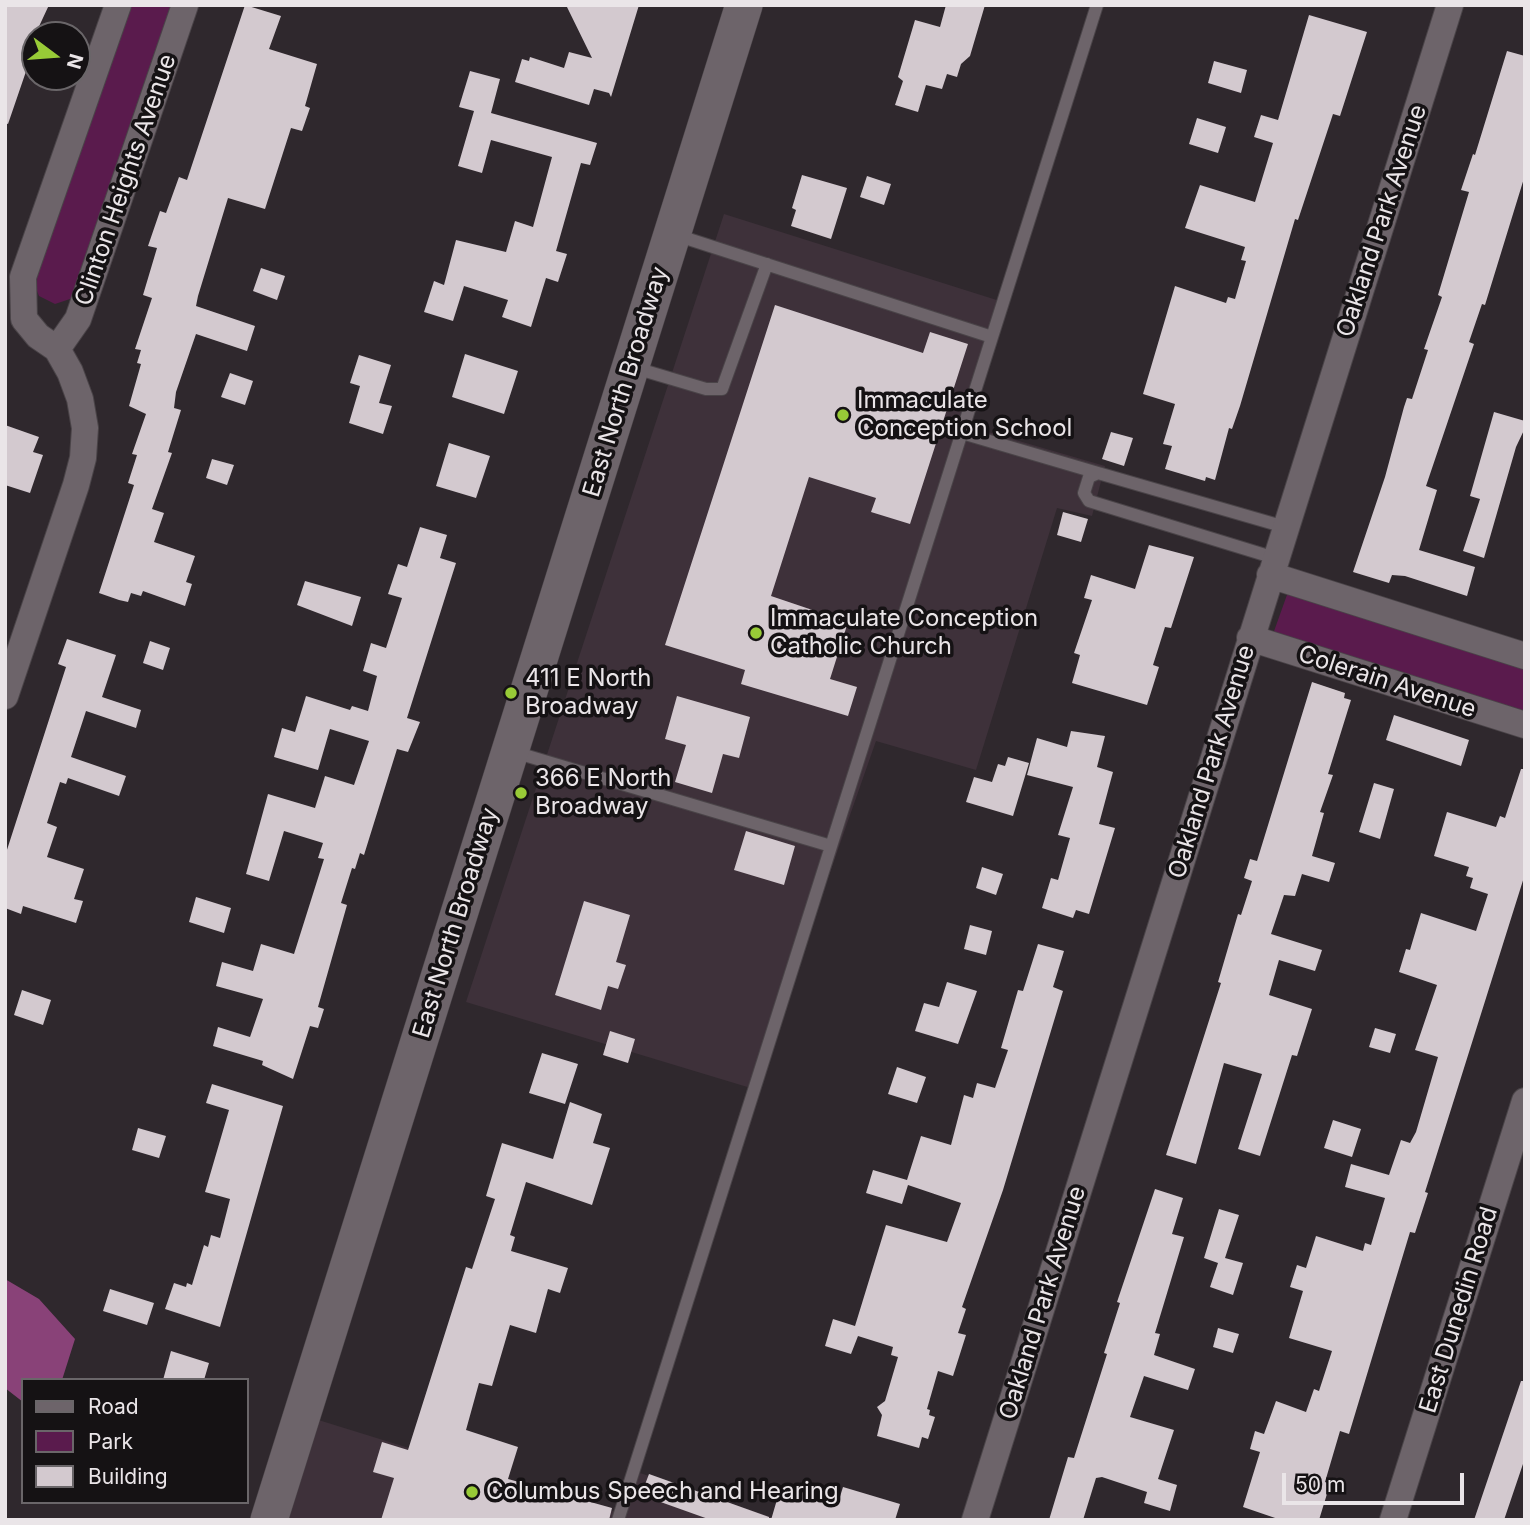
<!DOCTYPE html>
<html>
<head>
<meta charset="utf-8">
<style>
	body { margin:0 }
	#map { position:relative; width:1530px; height:1525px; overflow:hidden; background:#2f282d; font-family:Inter,sans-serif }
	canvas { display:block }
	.frame { position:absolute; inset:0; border:7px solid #eae5e8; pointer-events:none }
	.legend { position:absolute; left:21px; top:1378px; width:228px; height:126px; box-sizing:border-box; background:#151214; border:2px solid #6a6669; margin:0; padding:9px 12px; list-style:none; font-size:21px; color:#eae5e8 }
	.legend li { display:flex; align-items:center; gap:14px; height:35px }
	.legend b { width:35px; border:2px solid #6a6669 }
	.north { position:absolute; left:21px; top:21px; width:70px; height:70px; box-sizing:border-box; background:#151214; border:2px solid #6a6669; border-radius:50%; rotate:106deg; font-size:19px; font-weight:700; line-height:28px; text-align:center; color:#eae5e8 }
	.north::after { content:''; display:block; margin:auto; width:24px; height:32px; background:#98cb37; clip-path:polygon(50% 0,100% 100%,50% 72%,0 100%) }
	.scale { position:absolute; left:1282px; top:1473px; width:182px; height:32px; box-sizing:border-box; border:4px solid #eae5e8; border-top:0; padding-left:9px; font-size:21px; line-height:24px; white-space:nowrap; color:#eae5e8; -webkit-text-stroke:5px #151214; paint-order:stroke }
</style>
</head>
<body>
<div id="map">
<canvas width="1530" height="1525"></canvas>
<div class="frame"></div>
<ul class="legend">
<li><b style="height:9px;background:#6d646a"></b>Road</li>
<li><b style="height:19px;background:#5a1b4d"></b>Park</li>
<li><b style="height:19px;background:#d3c9cf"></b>Building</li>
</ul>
<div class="north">N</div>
<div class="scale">50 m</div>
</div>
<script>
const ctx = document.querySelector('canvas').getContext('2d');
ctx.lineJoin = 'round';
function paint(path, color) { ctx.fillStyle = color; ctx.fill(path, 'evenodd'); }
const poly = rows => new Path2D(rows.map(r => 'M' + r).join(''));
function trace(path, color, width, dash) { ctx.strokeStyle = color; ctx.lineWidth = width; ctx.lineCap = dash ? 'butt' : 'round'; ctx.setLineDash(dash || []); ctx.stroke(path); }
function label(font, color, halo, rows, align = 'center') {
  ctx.font = font + ' Inter,sans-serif'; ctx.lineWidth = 7; ctx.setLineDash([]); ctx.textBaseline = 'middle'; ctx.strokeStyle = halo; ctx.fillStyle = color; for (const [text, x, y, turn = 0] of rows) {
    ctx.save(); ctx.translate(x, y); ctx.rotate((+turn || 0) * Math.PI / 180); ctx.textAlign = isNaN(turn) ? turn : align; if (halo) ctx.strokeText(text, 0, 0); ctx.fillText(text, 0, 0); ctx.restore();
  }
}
paint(poly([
	[724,214,1003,302,964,425,1105,466,1092,516,1057,508,976,770,876,741,754,1089,466,1002],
	[312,1418,625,1515,640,1473,780,1520,279,1520]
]), '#3e313a');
paint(poly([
	[129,5,176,5,73,298,55,304,39,296,35,286,37,274],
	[1288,592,1525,670,1525,711,1273,634]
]), '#5a1b4d');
paint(poly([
	[5,1279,39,1299,75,1339,62,1380,23,1380,23,1402,5,1388]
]), '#894278');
paint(poly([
	[5,5,49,5,35,35,33,51,8,124,5,123],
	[245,5,281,16,269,49,317,64,305,106,310,108,302,131,291,128,265,209,228,198,198,296,196,306,255,326,247,351,196,334,176,392,174,408,181,410,168,452,172,453,152,509,164,513,154,542,195,556,186,582,192,584,185,606,143,591,141,596,131,593,128,602,119,600,99,593,134,485,128,483,137,455,132,454,146,414,129,406,141,364,137,363,141,350,135,349,152,298,143,295,157,248,148,246,160,211,166,213,179,177,187,180],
	[566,5,639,5,611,97,609,93,594,89,589,105,515,82,522,59,529,61,530,57,564,68,569,52,592,58],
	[946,5,985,5,970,56,961,64,957,77,947,74,942,89,926,85,918,112,895,105,903,81,898,77,915,20,940,27],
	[1309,15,1367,32,1340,116,1333,114,1298,220,1295,219,1240,406,1232,429,1229,428,1215,480,1206,477,1205,481,1165,469,1172,446,1163,444,1175,404,1143,394,1175,286,1226,303,1228,297,1235,299,1246,261,1241,260,1245,247,1185,228,1200,185,1255,202,1273,143,1254,137,1261,115,1278,120],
	[1507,51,1525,56,1525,175,1485,305,1482,304,1469,342,1474,344,1426,486,1437,490,1419,550,1475,567,1467,596,1405,576,1392,575,1389,583,1353,572,1385,477,1404,407,1407,398,1412,399,1428,350,1424,349,1442,297,1438,295,1469,192,1461,190,1473,154,1475,155],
	[1214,61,1247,70,1241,93,1208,83],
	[470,71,500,79,491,113,597,143,590,165,581,163,556,251,567,254,558,282,546,278,531,327,502,317,508,300,464,286,453,321,424,312,434,281,444,285,456,240,506,252,515,221,533,227,552,157,491,140,482,173,458,166,474,111,459,107],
	[1197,118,1226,127,1218,153,1189,144],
	[802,175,847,188,831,239,791,226,796,210,792,208],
	[867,176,891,184,884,205,860,197],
	[261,268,285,276,277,300,253,291],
	[775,305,923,353,930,332,968,344,910,524,871,512,876,498,809,477,771,596,848,622,830,679,857,687,848,716,741,684,745,670,665,645],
	[465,354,518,371,504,414,452,397],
	[359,355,391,365,379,403,392,406,383,434,349,423,360,386,350,383],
	[230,373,253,381,245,405,221,397],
	[1494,412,1525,421,1525,428,1516,447,1484,558,1463,551,1480,499,1470,496],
	[5,425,39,437,33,452,43,455,30,493,5,485],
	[1111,432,1133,438,1124,466,1102,459],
	[449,443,490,456,476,498,436,486],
	[212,459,234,465,227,485,206,478],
	[1063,512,1088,519,1081,542,1057,535],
	[420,527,447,535,440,558,456,563,407,718,420,722,408,752,397,749,364,855,360,853,355,869,352,868,341,903,347,905,318,1007,324,1009,318,1028,310,1026,293,1079,262,1065,263,1061,213,1046,218,1027,250,1037,263,999,216,986,222,962,253,971,261,944,294,954,324,859,318,858,323,843,284,831,269,881,246,874,268,794,315,808,325,776,354,785,369,741,330,729,318,770,274,757,282,728,295,732,306,696,350,710,352,706,368,711,377,676,363,671,371,643,386,648,402,598,388,594,398,564,407,567],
	[1149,545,1194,557,1171,628,1165,627,1153,665,1159,667,1147,705,1072,683,1080,655,1074,653,1092,600,1084,598,1091,575,1135,589],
	[305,581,361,597,352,626,297,605],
	[67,639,116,655,102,697,141,710,136,728,86,711,71,757,126,776,119,796,68,778,66,784,60,782,47,823,57,827,47,857,84,869,74,899,83,901,76,923,23,906,21,914,5,908,5,856,66,667,58,664],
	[150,641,170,648,163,670,143,663],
	[1312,682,1345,693,1344,698,1351,700,1328,774,1333,775,1320,812,1324,813,1312,856,1335,863,1329,882,1302,874,1295,896,1284,895,1271,934,1322,950,1315,971,1279,960,1269,995,1312,1009,1297,1056,1292,1055,1260,1156,1238,1149,1262,1074,1224,1063,1196,1164,1166,1155,1221,983,1218,982,1238,914,1241,915,1252,881,1244,878,1250,859,1257,861],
	[677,696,750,717,739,758,723,754,712,793,675,782,686,745,665,739],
	[1394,715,1469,740,1461,766,1386,740],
	[1071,731,1105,736,1097,767,1113,772,1099,824,1115,828,1089,914,1076,910,1073,918,1042,908,1051,878,1058,880,1070,838,1058,835,1073,787,1027,775,1037,738,1067,747],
	[1008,757,1029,763,1013,816,966,802,974,777,992,782,998,764,1005,766],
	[1521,769,1525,769,1525,874,1425,1192,1428,1193,1415,1233,1410,1232,1349,1434,1340,1431,1325,1482,1330,1484,1319,1520,1281,1520,1243,1507,1260,1452,1250,1449,1255,1431,1264,1434,1276,1401,1306,1412,1314,1389,1319,1391,1332,1351,1289,1338,1303,1291,1290,1287,1297,1265,1306,1268,1316,1236,1363,1251,1365,1243,1371,1245,1385,1198,1345,1187,1351,1164,1389,1175,1401,1140,1410,1143,1416,1132,1438,1057,1415,1050,1437,985,1399,972,1406,949,1410,950,1421,913,1476,931,1488,894,1470,888,1473,878,1466,876,1469,867,1434,856,1447,812,1496,827,1500,816,1505,818],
	[1374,783,1394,789,1380,839,1359,832],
	[746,831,795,846,784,885,734,870],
	[982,867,1003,874,996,895,976,888],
	[196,897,231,908,224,933,189,922],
	[584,901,630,915,616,962,626,965,618,989,608,986,601,1010,555,995],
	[970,925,992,931,986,955,964,949],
	[1038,944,1064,951,1053,987,1063,991,1003,1190,962,1307,966,1309,958,1333,966,1335,953,1376,938,1371,927,1409,930,1410,929,1415,935,1417,928,1439,922,1437,919,1448,877,1436,882,1415,877,1407,885,1401,898,1357,891,1355,893,1347,858,1336,851,1354,825,1346,833,1319,855,1326,886,1225,947,1242,961,1203,908,1185,902,1204,866,1193,873,1170,907,1180,921,1136,951,1145,964,1095,973,1098,977,1083,995,1088,1008,1050,1001,1048,1018,990,1023,991],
	[947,982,977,991,958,1044,915,1031,924,1003,939,1007],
	[22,990,51,1000,43,1025,14,1015],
	[1375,1028,1396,1034,1390,1053,1369,1047],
	[610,1031,635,1039,628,1063,603,1055],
	[542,1053,578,1064,565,1104,529,1093],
	[897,1067,926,1077,917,1103,888,1094],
	[212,1084,283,1106,220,1327,165,1309,174,1283,186,1287,187,1283,192,1285,204,1245,208,1247,211,1235,220,1238,230,1199,205,1192,229,1110,206,1103],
	[570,1102,602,1114,593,1143,610,1148,592,1205,526,1182,510,1235,515,1237,511,1251,568,1268,560,1293,548,1289,536,1333,510,1325,492,1386,479,1383,466,1430,518,1447,508,1479,612,1508,609,1520,381,1520,394,1478,373,1472,382,1442,408,1450,466,1267,472,1269,495,1199,486,1196,502,1143,553,1159],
	[1333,1120,1361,1129,1352,1157,1324,1148],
	[138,1128,166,1136,159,1158,132,1150],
	[1155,1189,1183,1198,1172,1234,1184,1237,1155,1333,1160,1334,1154,1355,1195,1369,1188,1390,1144,1376,1130,1417,1174,1430,1158,1479,1177,1485,1170,1511,1144,1503,1147,1492,1102,1477,1096,1478,1083,1520,1049,1520,1068,1457,1074,1458,1107,1354,1104,1353,1120,1303,1117,1302],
	[1219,1209,1239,1215,1225,1258,1243,1263,1233,1295,1210,1287,1218,1263,1204,1258],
	[110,1289,154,1303,147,1325,103,1311],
	[1218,1328,1239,1334,1233,1353,1213,1347],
	[171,1351,209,1363,204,1380,163,1380],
	[1521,1381,1525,1381,1525,1458,1504,1520,1474,1520],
	[649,1474,769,1517,769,1520,711,1520,641,1495],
	[781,1486,838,1503,843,1487,900,1504,895,1520,771,1520]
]), '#d3c9cf');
const service = poly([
	[676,235,992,337],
	[632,367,706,389,722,389,767,264],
	[962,433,1098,473],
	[1275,558,1089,501,1084,493,1089,477,1098,473,1285,527],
	[514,752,831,846],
	[618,1520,1097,5]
]);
const minor = poly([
	[57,349,78,319,185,5],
	[1270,575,1525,656],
	[1250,638,1525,725],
	[5,696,76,485,83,458,85,428,80,399,70,372,57,349,38,336,24,319,23,277,118,5],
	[975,1520,1450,5],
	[1393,1520,1525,1101]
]);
const secondary = poly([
	[269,1520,744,5]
]);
trace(service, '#4a4448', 14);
trace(minor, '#4a4448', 28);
trace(secondary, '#4a4448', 38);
trace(service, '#6d646a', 12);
trace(minor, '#6d646a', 26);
trace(secondary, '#6d646a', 37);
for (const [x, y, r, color] of [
	[843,415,7,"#98cb37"],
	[756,633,7,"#98cb37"],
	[511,693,7,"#98cb37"],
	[521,793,7,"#98cb37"],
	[472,1492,7,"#98cb37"]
]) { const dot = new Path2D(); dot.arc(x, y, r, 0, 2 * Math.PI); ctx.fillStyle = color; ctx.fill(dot); trace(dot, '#151214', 2.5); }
label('24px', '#eae5e8', '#151214', [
	["Clinton Heights Avenue",126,180,-71],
	["Oakland Park Avenue",1382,221,-72],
	["East North Broadway",626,382,-73],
	["Colerain Avenue",1387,682,18],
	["Oakland Park Avenue",1212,762,-73],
	["East North Broadway",456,923,-73],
	["Oakland Park Avenue",1043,1303,-73],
	["East Dunedin Road",1459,1310,-73]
]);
label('24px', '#eae5e8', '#151214', [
	["Immaculate",857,401],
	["Conception School",857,429],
	["Immaculate Conception",770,619],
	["Catholic Church",770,647],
	["411 E North",525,679],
	["Broadway",525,707],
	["366 E North",535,779],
	["Broadway",535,807],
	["Columbus Speech and Hearing",486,1492]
], 'left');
</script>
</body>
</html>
